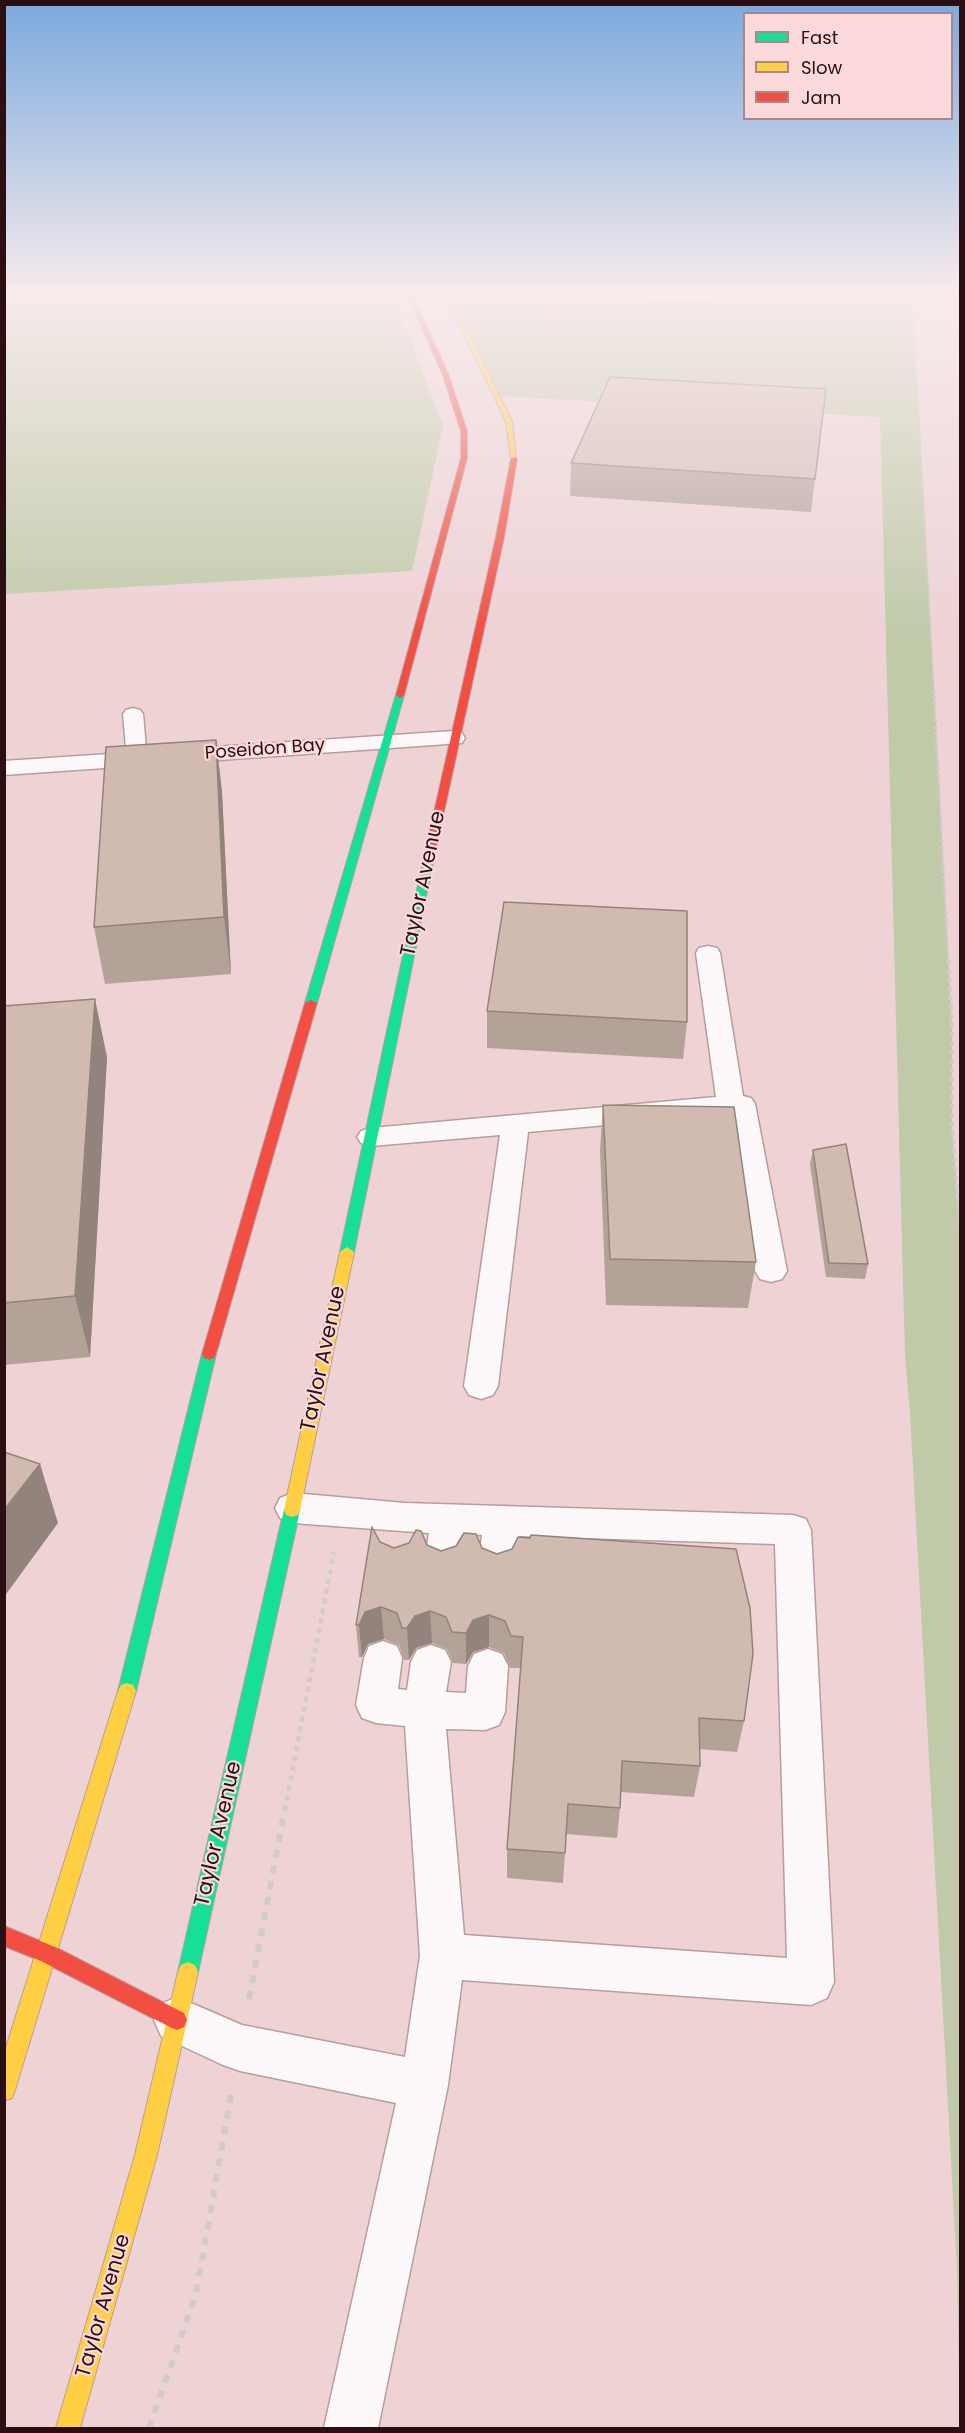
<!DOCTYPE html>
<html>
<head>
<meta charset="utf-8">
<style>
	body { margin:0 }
	#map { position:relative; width:965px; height:2433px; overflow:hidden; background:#eed2d4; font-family:Poppins,sans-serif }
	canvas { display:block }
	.frame { position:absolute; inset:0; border:6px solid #2b0f12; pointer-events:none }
	.legend { position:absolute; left:743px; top:12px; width:210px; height:108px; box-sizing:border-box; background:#fbd9da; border:2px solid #a8888a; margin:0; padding:8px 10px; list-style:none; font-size:18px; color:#2b0f12 }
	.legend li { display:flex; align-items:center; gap:12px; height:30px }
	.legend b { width:30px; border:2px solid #a8888a }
</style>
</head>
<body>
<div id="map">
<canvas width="965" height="2433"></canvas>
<div class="frame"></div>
<ul class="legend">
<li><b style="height:8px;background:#16e098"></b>Fast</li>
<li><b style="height:8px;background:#ffcf43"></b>Slow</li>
<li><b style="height:8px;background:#f24e42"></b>Jam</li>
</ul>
</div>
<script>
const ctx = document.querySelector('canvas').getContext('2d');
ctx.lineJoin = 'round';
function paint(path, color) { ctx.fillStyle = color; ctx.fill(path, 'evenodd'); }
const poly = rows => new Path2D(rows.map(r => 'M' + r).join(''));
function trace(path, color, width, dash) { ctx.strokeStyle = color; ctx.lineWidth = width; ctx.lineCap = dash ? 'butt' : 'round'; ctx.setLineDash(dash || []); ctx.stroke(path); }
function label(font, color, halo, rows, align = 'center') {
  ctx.font = font + ' Poppins,sans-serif'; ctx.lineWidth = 4.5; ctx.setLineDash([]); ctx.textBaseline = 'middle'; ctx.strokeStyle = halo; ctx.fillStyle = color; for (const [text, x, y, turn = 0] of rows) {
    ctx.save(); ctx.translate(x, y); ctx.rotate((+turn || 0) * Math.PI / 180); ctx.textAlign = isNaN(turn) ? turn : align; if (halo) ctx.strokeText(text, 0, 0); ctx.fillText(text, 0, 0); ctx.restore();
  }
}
paint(poly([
	[5,294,393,294,443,426,412,571,5,594],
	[446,294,913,294,952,1026,952,1127,960,1227,960,2421,957,2270,910,1413,905,1356,880,417,498,396]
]), '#c0caa9');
const lane = poly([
	[404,294,450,294,445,297,409,299,405,298,404,294],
	[674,294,782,294,777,297,531,306,525,303,531,300,674,294],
	[133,708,140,710,143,714,147,759,144,763,137,765,130,763,127,759,123,714,126,710,133,708],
	[708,946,717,948,720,953,743,1096,751,1098,755,1104,787,1271,782,1279,771,1282,760,1279,755,1271,729,1114,528,1132,498,1386,493,1395,481,1399,469,1395,464,1386,500,1135,371,1146,361,1143,357,1137,361,1131,371,1128,716,1097,696,953,699,948,708,946],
	[293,1493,405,1503,793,1515,806,1519,811,1530,834,1982,827,1998,811,2005,462,1980,448,2085,378,2428,324,2428,396,2103,240,2071,223,2065,161,2036,154,2020,161,2004,177,1997,242,2025,405,2057,420,1956,405,1726,376,1723,362,1718,356,1705,364,1658,369,1646,383,1641,397,1646,402,1658,398,1689,407,1690,411,1662,417,1650,431,1645,445,1650,451,1662,446,1692,466,1693,468,1666,474,1654,488,1649,502,1654,508,1666,505,1712,499,1725,485,1730,446,1729,464,1935,787,1958,775,1544,519,1536,516,1568,510,1579,497,1584,484,1579,478,1568,482,1535,465,1534,462,1565,456,1576,443,1581,430,1576,424,1565,429,1533,293,1523,280,1518,275,1508,280,1498,293,1493]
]);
const street = poly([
	[454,731,462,733,465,738,462,743,4,775,4,761,454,731]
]);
const fast = poly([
	[400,692,404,695,317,1003,315,1005,307,1005,305,1003,396,695,400,692],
	[429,854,434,857,354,1252,347,1257,340,1252,424,857,429,854],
	[209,1348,214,1350,216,1354,136,1691,133,1697,127,1699,121,1697,118,1691,202,1354,204,1350,209,1348],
	[292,1503,298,1505,300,1510,198,1972,195,1979,188,1982,181,1979,178,1972,284,1510,286,1505,292,1503]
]);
const slow = poly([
	[444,294,449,294,512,421,516,460,511,459,506,421,444,294],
	[347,1247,354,1252,300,1510,298,1515,292,1517,286,1515,284,1510,340,1252,347,1247],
	[127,1683,133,1685,136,1691,15,2090,12,2098,4,2101,4,2054,118,1691,121,1685,127,1683],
	[188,1962,195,1965,198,1972,157,2155,80,2428,56,2428,135,2155,178,1972,181,1965,188,1962]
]);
const jam = poly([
	[407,294,412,294,448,373,467,431,467,458,404,695,400,698,396,695,461,458,461,431,442,373,407,294],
	[514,457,517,459,504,537,434,857,429,860,424,857,496,537,511,459,514,457],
	[311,1000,317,1003,216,1354,214,1358,209,1360,204,1358,202,1354,305,1003,311,1000],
	[4,1926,55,1947,184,2013,187,2020,184,2027,177,2030,170,2027,41,1961,4,1946,4,1926]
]);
trace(lane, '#b89d9f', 3);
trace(street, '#b89d9f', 3);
trace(fast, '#b89d9f', 2);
trace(slow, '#b89d9f', 2);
trace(jam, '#b89d9f', 2);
trace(poly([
	[912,294,921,462]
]), '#d3cacb', 1.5, [2, 2]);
trace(poly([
	[921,460,933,679]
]), '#d3cacb', 2, [2, 2]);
trace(poly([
	[933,678,948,962]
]), '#d3cacb', 3, [3, 3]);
trace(poly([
	[948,960,952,1026,952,1127,960,1227]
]), '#d3cacb', 4, [4.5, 4.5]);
trace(poly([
	[285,1810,334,1552]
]), '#d3cacb', 4.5, [5, 5]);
trace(poly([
	[249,1999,285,1808],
	[149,2428,196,2294,231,2095]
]), '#d3cacb', 6, [8, 8]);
paint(lane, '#fcf8f9');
paint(street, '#fcf8f9');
paint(fast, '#16e098');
paint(slow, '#ffcf43');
paint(jam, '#f24e42');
trace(poly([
	[954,294,960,353]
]), '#c4bcbc', 2, [4.5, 4.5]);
paint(poly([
	[571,463,815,479,811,512,570,496],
	[216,740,222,792,231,974,105,984,94,927],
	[4,1006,107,1057,90,1357,4,1365],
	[487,1011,687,1022,683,1059,487,1048],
	[603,1105,756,1262,748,1308,606,1305,600,1150],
	[813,1150,868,1264,865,1279,826,1277,810,1164],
	[380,1542,394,1548,427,1545,441,1551,482,1548,744,1721,737,1752,699,1749,700,1766,694,1797,621,1792,620,1808,617,1838,566,1834,563,1883,507,1878,507,1849,521,1668,510,1668,504,1653,489,1647,473,1652,466,1664,453,1663,447,1649,432,1643,416,1648,409,1660,404,1660,399,1645,384,1639,368,1644,362,1657,359,1657,356,1625]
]), '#b4a198');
paint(poly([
	[216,740,222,792,231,974,224,917],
	[95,999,107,1057,90,1357,75,1296],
	[40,1464,58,1523,4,1597,4,1510],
	[381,1607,384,1639,368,1644,362,1657,359,1625,365,1612],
	[430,1611,432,1643,416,1648,409,1660,407,1628,415,1616],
	[489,1615,489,1647,473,1652,466,1664,466,1633,473,1620]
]), '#92837c');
const building = poly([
	[610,377,826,389,815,479,571,463,610,377],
	[216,740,224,917,94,927,106,747,216,740],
	[504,902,687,911,687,1022,487,1011,504,902],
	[95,999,75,1296,4,1303,4,1006,95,999],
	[603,1105,734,1107,756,1262,610,1259,603,1105],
	[846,1144,868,1264,829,1263,813,1150,846,1144],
	[4,1452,40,1464,4,1510,4,1452],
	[372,1527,380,1542,394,1548,409,1543,416,1530,421,1531,427,1545,441,1551,456,1546,464,1533,476,1534,482,1548,497,1554,512,1549,518,1537,530,1538,531,1535,736,1549,750,1608,753,1654,744,1721,699,1718,700,1766,622,1761,620,1808,568,1804,565,1853,507,1849,523,1637,511,1636,505,1621,489,1615,473,1620,466,1633,452,1632,446,1617,430,1611,415,1616,407,1628,402,1628,397,1613,381,1607,365,1612,359,1625,356,1625,372,1527]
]);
paint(building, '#d1bbb1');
trace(building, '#92837c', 1.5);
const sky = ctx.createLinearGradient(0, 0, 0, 635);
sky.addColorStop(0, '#7baade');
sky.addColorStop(0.46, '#f7ebec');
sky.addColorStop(1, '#f7ebec00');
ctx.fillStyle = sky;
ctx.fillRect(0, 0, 965, 635);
label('18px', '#2b0f12', '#fbd9da', [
	["Poseidon Bay",265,750,-4]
]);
label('21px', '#2b0f12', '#fbd9da', [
	["Taylor Avenue",424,884,-78],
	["Taylor Avenue",324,1359,-78],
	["Taylor Avenue",219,1834,-77],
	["Taylor Avenue",104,2306,-74]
]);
</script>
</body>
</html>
